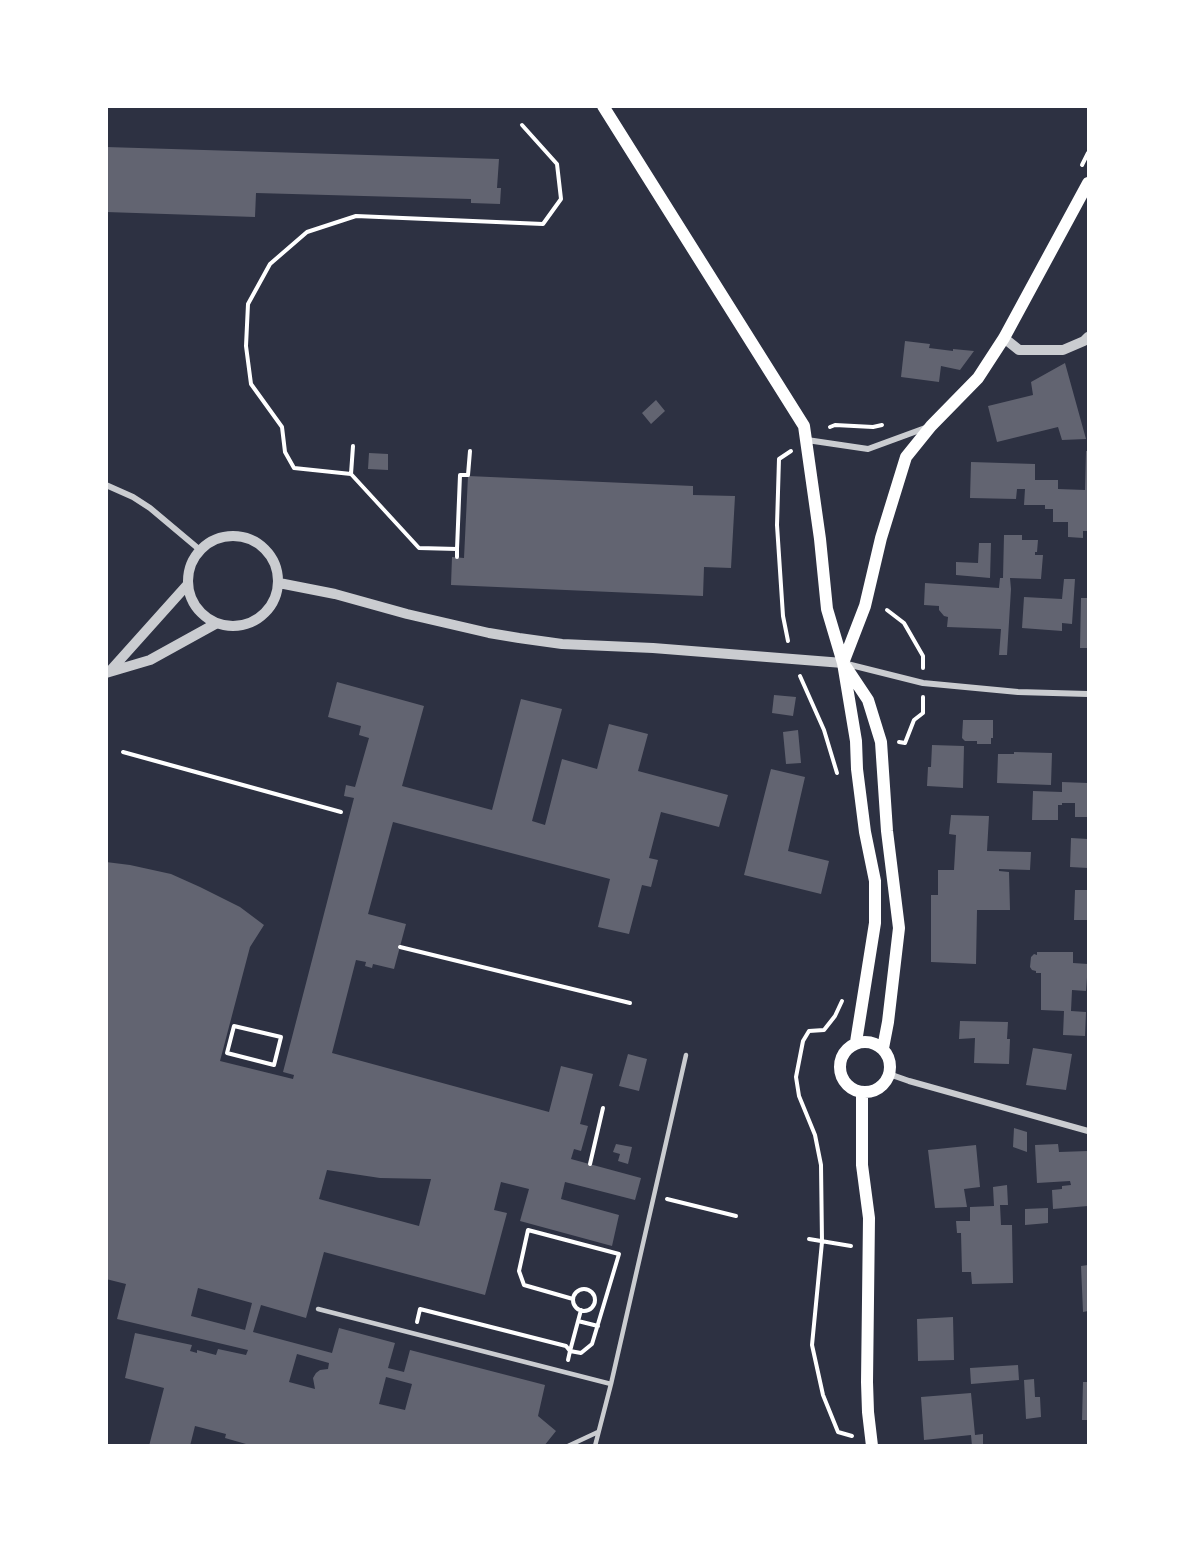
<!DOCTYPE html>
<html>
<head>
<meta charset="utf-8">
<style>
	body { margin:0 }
	#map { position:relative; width:1195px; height:1552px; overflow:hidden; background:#2d3142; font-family:"Crimson Pro",serif }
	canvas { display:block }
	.frame { position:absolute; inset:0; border:108px solid #fff; pointer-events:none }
</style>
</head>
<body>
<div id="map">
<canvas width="1195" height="1552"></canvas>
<div class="frame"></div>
</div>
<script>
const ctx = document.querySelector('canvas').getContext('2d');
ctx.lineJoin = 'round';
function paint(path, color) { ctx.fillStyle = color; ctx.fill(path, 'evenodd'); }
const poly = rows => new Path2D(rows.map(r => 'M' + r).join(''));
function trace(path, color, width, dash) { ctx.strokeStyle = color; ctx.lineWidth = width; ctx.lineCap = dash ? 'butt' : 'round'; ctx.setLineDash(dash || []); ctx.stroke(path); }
paint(poly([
	[106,147,499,159,497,188,501,188,500,204,471,203,471,199,256,193,255,217,106,212],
	[905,341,930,344,929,348,953,351,953,349,974,351,960,370,941,366,939,382,901,377],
	[1065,363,1086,439,1062,440,1058,427,997,442,988,406,1033,395,1031,382],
	[656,400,665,411,651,424,642,413],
	[1086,451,1088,451,1088,531,1083,531,1083,538,1068,537,1068,522,1053,522,1053,509,1045,509,1045,505,1024,505,1025,489,1017,489,1016,499,970,498,971,462,1035,464,1035,480,1058,480,1058,489,1085,490],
	[369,453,388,454,388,470,368,469],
	[468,476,693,486,693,495,735,496,731,568,704,567,703,596,451,585,452,557,464,558],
	[1004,535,1022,535,1022,540,1038,540,1037,552,1035,552,1035,555,1043,555,1041,579,1010,578,1011,589,1007,655,999,655,1001,629,947,627,948,617,944,616,939,610,939,606,924,605,925,583,999,588,1000,578,1003,578],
	[979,543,991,543,990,578,956,575,956,562,978,563],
	[1064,579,1075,579,1072,624,1062,623,1062,631,1022,628,1024,597,1062,599],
	[1081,598,1088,598,1088,648,1080,648],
	[337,682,424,706,402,786,492,810,521,699,562,709,532,821,545,825,562,759,597,769,609,724,648,734,638,771,728,795,719,827,661,812,649,858,658,860,651,887,642,885,629,934,598,927,610,879,393,822,368,914,406,924,394,969,373,964,372,968,365,966,366,962,356,960,332,1053,549,1112,561,1066,593,1074,580,1124,588,1126,581,1151,574,1149,571,1159,641,1178,635,1200,565,1182,561,1199,619,1215,612,1246,520,1221,529,1189,501,1182,494,1210,507,1213,485,1295,324,1252,306,1318,261,1305,253,1332,332,1353,339,1328,395,1343,388,1368,404,1372,410,1350,545,1385,538,1416,556,1431,544,1446,253,1446,225,1438,226,1434,195,1426,190,1446,149,1446,164,1388,125,1378,135,1333,192,1345,190,1351,197,1353,197,1350,216,1355,218,1349,246,1355,248,1350,117,1319,126,1284,106,1279,106,862,130,865,171,874,200,887,240,907,264,925,250,947,220,1061,293,1079,294,1075,283,1072,354,798,344,796,346,785,355,787,369,738,359,735,361,726,328,717],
	[327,1170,380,1178,431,1179,419,1226,319,1199],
	[198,1288,252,1303,245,1330,191,1316],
	[297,1354,329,1363,328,1369,320,1370,316,1373,313,1378,315,1389,289,1382],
	[386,1377,412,1384,405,1410,379,1404],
	[774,695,796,697,793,716,772,713],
	[963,720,993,720,993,738,991,738,991,744,977,744,977,741,965,741,962,738],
	[798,730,801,763,786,764,783,732],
	[932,745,964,746,963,788,927,786,928,767,931,767],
	[1014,752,1052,753,1051,785,997,783,998,754,1014,754],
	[771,769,805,777,788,851,829,861,821,894,744,875],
	[1062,782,1088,783,1088,817,1075,817,1075,803,1062,803,1062,805,1058,805,1058,820,1032,820,1033,791,1062,792],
	[951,815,989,816,987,851,1031,852,1030,870,999,869,999,871,1009,872,1010,910,977,910,976,964,931,962,931,895,938,895,938,870,954,870,956,835,949,834],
	[1071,838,1088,839,1088,868,1070,867],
	[1075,890,1088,890,1088,920,1074,920],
	[1037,952,1073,952,1073,963,1088,964,1086,991,1072,990,1071,1011,1086,1012,1085,1036,1063,1035,1064,1011,1041,1010,1041,973,1036,973,1036,971,1032,970,1030,967,1031,957,1034,954,1037,955],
	[960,1021,1008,1022,1007,1039,1010,1039,1009,1064,974,1063,975,1038,959,1039],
	[1033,1048,1072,1054,1066,1090,1026,1085],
	[628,1054,647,1059,639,1091,619,1086],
	[1014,1128,1027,1132,1027,1152,1013,1147],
	[616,1144,632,1147,628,1164,618,1161,620,1154,613,1152],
	[1058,1144,1059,1152,1088,1151,1088,1206,1053,1209,1052,1190,1062,1189,1062,1186,1071,1185,1070,1181,1037,1183,1035,1145],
	[976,1145,980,1187,964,1189,967,1207,935,1208,928,1150],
	[1007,1185,1008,1205,1000,1205,1001,1225,1012,1225,1013,1283,972,1284,971,1272,962,1272,961,1233,957,1233,956,1221,970,1221,970,1207,994,1206,993,1187],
	[1048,1208,1048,1223,1025,1225,1025,1209],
	[1088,1265,1088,1311,1083,1312,1081,1266],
	[953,1317,954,1360,918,1361,917,1319],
	[1018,1365,1019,1380,971,1384,970,1368],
	[1034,1379,1035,1397,1040,1397,1041,1417,1026,1419,1024,1380],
	[1083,1382,1088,1382,1088,1420,1082,1420],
	[971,1393,975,1435,983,1434,983,1446,972,1446,971,1435,924,1440,921,1397]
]), '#626471');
trace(poly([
	[1082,165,1088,153],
	[830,427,835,425,873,427,882,425],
	[353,446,351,474,419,548,457,549,460,475,468,475,470,451],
	[351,474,294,468,285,452,282,427,251,384,246,346,248,304,270,264,307,232,356,216,543,224,561,199,557,164,522,125],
	[457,549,457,557],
	[887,610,904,623,923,656,923,668],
	[788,641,783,616,777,525,779,459,791,451],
	[800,676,824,730,837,773],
	[899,742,905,743,914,720,923,713,923,697],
	[123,752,341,812],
	[400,947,630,1003],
	[842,1001,835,1016,824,1030,809,1031,803,1041,796,1077,799,1096,815,1135,821,1165,822,1242,812,1345,823,1395,838,1432,852,1436],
	[234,1026,281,1037,274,1065,227,1053,234,1026],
	[590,1164,603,1108],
	[667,1199,736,1216],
	[809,1239,851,1246],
	'573 1300a11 11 0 1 1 22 0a11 11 0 1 1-22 0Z',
	[578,1321,598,1326],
	[417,1322,420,1309,566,1346,570,1351,581,1310],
	[568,1360,570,1351,581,1353,592,1344,619,1254,528,1230,519,1271,524,1285,573,1299]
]), '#fff', 4);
trace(poly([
	[318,1309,611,1384],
	[568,1446,598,1432],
	[595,1446,611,1384,686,1055]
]), '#caccd0', 4.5);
trace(poly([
	[807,440,868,449,928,427],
	[106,485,133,497,150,508,200,550],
	[847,664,923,683,1018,692,1088,694],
	[889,1074,909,1081,1088,1131]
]), '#caccd0', 6);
trace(poly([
	[1004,338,1019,350,1063,350,1084,341,1088,337],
	'188 581a45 45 0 1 1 90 0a45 45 0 1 1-90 0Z',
	[279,583,335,594,407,614,489,633,519,638,562,644,653,648,843,663],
	[110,671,188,584],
	[106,673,150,660,217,623]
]), '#caccd0', 10);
trace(poly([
	[603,106,804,426,820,539,827,609,843,663,856,741,857,769,865,832,875,881,875,923,856,1042],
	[843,663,865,606,881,538,906,457,931,426,978,378,1004,338,1088,183],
	[846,667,868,700,881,742,887,831,899,928,888,1022,883,1048],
	'840 1067a25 25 0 1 1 50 0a25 25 0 1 1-50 0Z',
	[862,1092,862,1165,869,1218,867,1382,868,1412,872,1446]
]), '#fff', 12);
</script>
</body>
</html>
